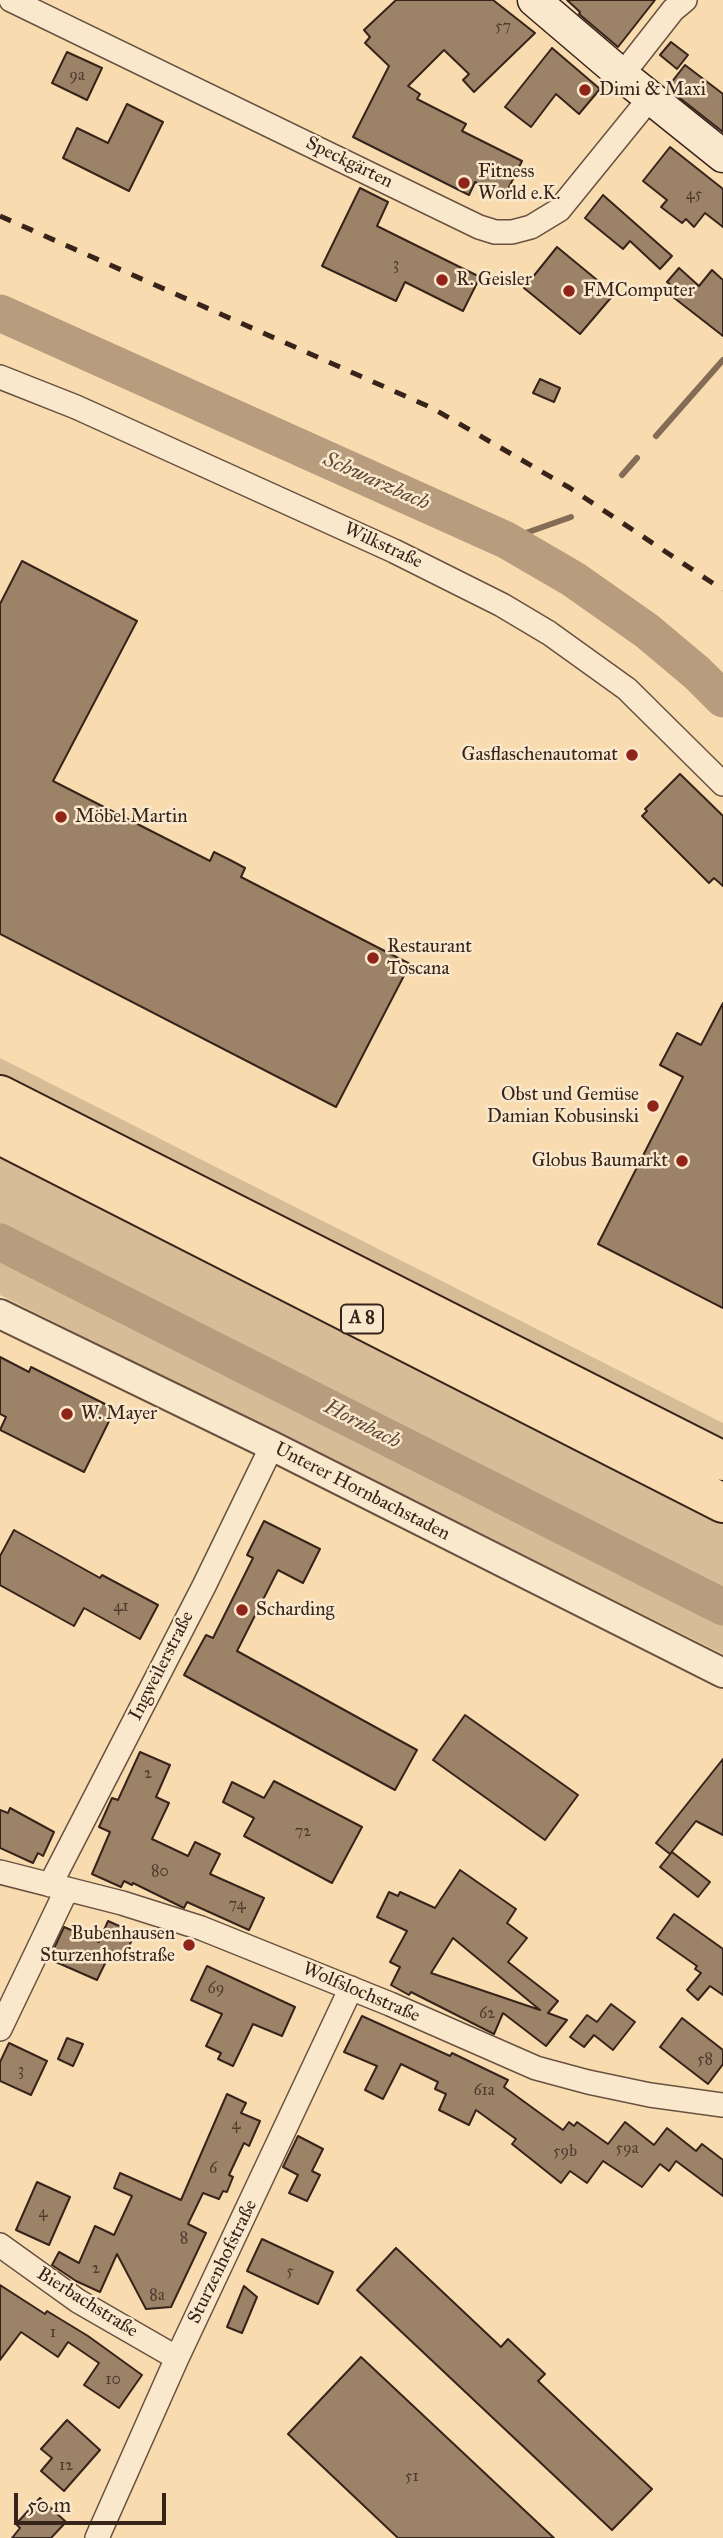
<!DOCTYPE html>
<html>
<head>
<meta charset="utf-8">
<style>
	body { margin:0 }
	#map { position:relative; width:723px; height:2538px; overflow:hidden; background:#f8dcb0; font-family:"IM FELL Great Primer",serif }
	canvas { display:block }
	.scale { position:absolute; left:14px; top:2493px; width:152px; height:32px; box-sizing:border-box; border:4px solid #38231b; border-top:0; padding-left:9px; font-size:21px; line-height:24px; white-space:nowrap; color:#38231b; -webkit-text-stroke:5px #fae8cc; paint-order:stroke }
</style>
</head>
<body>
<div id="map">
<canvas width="723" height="2538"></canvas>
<div class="scale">50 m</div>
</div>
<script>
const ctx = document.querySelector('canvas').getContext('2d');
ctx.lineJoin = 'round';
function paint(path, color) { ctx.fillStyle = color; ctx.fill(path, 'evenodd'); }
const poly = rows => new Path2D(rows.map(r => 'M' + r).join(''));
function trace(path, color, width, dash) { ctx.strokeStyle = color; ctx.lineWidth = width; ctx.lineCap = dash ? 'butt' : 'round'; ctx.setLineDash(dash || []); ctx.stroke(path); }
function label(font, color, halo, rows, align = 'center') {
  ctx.font = font + ' "IM FELL Great Primer",serif'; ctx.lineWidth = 5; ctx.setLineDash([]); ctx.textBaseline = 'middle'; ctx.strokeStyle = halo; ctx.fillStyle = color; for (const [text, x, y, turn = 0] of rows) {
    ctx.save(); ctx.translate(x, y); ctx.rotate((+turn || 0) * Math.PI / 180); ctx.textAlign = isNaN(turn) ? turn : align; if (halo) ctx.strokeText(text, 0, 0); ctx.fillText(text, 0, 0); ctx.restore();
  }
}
paint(poly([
	[0,1058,723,1423,723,1654,0,1295]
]), '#d7bd97');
trace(poly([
	[656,436,723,360],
	[622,475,637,458],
	[506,540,571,517]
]), '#846c56', 6);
trace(poly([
	[0,313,506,540,573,579,647,631,697,673,723,699],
	[0,1242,723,1607]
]), '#b79d7d', 37);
const building = poly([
	[396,0,493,0,535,33,474,92,463,80,469,74,444,50,408,86,420,94,417,99,466,124,462,131,522,161,504,197,475,182,469,195,353,137,389,66,365,43,370,37,364,30,396,0],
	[567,0,655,0,618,47,579,14,580,12,567,0],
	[671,42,688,55,677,69,660,55,671,42],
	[552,48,600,89,579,114,556,94,531,127,505,107,552,48],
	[67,52,102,68,87,100,52,83,67,52],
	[685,65,723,94,723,132,667,88,685,65],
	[127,104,163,122,129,191,63,158,77,128,108,143,127,104],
	[670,147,723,189,723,227,705,213,694,227,686,219,682,223,661,207,667,200,643,181,670,147],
	[360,188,388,202,377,226,480,277,463,311,405,282,396,301,322,266,360,188],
	[603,195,672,256,660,269,630,241,623,249,585,218,603,195],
	[557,247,614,294,580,334,524,288,557,247],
	[679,268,699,286,712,270,723,280,723,336,673,297,678,291,667,282,679,268],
	[540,379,560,388,554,402,533,393,540,379],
	[22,561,137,621,53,781,210,861,214,852,232,861,245,868,241,877,410,964,336,1107,0,934,0,604,22,561],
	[680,774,723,816,723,886,714,878,709,883,642,816,647,811,645,809,680,774],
	[723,1003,723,1308,598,1244,683,1077,660,1065,677,1033,701,1045,723,1003],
	[0,1357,29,1372,31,1367,115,1409,84,1472,0,1430,6,1417,0,1414,0,1357],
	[264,1521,320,1549,303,1583,278,1570,237,1651,417,1750,395,1790,184,1675,206,1635,213,1638,253,1558,247,1555,264,1521],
	[14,1530,100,1578,102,1575,158,1605,140,1639,84,1608,74,1626,0,1585,0,1556,14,1530],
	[465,1715,578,1795,545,1840,433,1760,465,1715],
	[140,1752,170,1765,156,1797,169,1803,152,1839,188,1856,195,1842,220,1854,210,1874,264,1898,249,1930,187,1902,184,1908,133,1883,132,1885,124,1881,121,1887,92,1874,110,1832,99,1827,112,1798,118,1800,140,1752],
	[723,1759,723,1835,696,1821,670,1854,656,1843,723,1759],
	[274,1781,362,1827,332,1883,244,1836,254,1818,223,1802,232,1782,264,1798,274,1781],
	[10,1808,54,1832,43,1856,38,1853,33,1863,0,1848,0,1810,8,1813,10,1808],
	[672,1852,710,1882,698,1897,660,1867,672,1852],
	[460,1870,516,1909,507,1923,527,1938,508,1962,558,2001,548,2013,567,2020,546,2046,503,2013,494,2034,411,1992,409,1995,391,1985,400,1967,390,1962,407,1931,377,1917,389,1892,398,1896,400,1892,435,1908,460,1870],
	[453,1938,540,2010,431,1973,453,1938],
	[674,1914,723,1949,723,1995,710,1986,698,2000,687,1990,701,1973,695,1969,697,1966,657,1938,674,1914],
	[108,1921,135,1933,124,1957,111,1951,97,1980,49,1959,64,1927,99,1942,108,1921],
	[207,1966,295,2007,282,2036,253,2024,233,2066,218,2059,221,2053,206,2046,222,2014,191,2000,207,1966],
	[611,2004,635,2022,613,2050,594,2035,584,2047,570,2037,587,2015,597,2022,611,2004],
	[362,2016,450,2056,452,2053,508,2080,504,2087,563,2130,569,2122,574,2126,577,2122,608,2144,625,2122,654,2145,667,2128,696,2151,702,2144,723,2160,723,2196,676,2161,669,2171,660,2164,642,2187,603,2161,587,2183,570,2171,561,2183,512,2144,516,2139,476,2110,469,2125,439,2110,446,2094,435,2089,438,2082,401,2064,383,2099,365,2090,377,2066,344,2052,362,2016],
	[682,2018,723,2050,723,2064,708,2084,660,2047,682,2018],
	[67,2038,83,2044,73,2066,58,2059,67,2038],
	[9,2043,47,2061,31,2095,0,2081,0,2062,9,2043],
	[227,2094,246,2103,241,2113,260,2121,249,2146,244,2143,229,2175,233,2177,227,2192,223,2191,219,2199,203,2193,188,2224,206,2233,171,2307,146,2309,117,2254,100,2292,76,2281,52,2265,59,2252,79,2263,95,2226,114,2235,132,2196,114,2188,120,2173,181,2200,227,2094],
	[298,2136,323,2149,312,2171,320,2175,307,2201,289,2193,298,2175,283,2167,298,2136],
	[37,2182,70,2197,49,2245,16,2230,37,2182],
	[262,2239,333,2272,318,2304,247,2271,262,2239],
	[396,2248,501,2347,508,2339,545,2374,538,2381,652,2489,612,2530,357,2290,396,2248],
	[0,2285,45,2314,47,2311,88,2336,142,2375,119,2408,84,2385,99,2363,68,2342,58,2357,21,2332,0,2360,0,2285],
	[244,2286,257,2297,242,2333,227,2327,244,2286],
	[361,2357,554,2538,398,2538,288,2434,361,2357],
	[67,2420,100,2450,64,2491,41,2471,52,2458,41,2449,67,2420],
	[40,2498,66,2522,51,2538,12,2538,20,2528,16,2524,40,2498]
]);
paint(building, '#9c8368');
trace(building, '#38231b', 2);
const minor = poly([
	[11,0,479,227,495,232,512,232,531,227,559,210,650,98],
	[622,75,673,10,685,0],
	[0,377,76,407,394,551,502,605,549,633,627,689,723,784],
	[0,1872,122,1903,201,1928,390,2004,536,2068,588,2082,650,2095,723,2105],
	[50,1885,204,1586,272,1446],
	[0,2029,67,1889],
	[0,2245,78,2301,177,2358],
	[97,2538,177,2358,351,1988]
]);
const tertiary = poly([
	[0,1314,272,1446,723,1673]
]);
const secondary = poly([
	[534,0,622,75,723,156]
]);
const motorway = poly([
	[0,1095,723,1461],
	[0,1135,723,1503]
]);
trace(minor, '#685140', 26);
trace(tertiary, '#685140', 32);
trace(secondary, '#38231b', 35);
trace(motorway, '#38231b', 42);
trace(minor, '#fae8cc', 23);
trace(tertiary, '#fae8cc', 28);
trace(secondary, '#fae8cc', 32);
trace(motorway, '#f8dcb0', 38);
trace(poly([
	[0,216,432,408,570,488,723,590]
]), '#38231b', 5, [12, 12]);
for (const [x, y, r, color] of [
	[585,90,7,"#8f2418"],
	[464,183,7,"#8f2418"],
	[442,280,7,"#8f2418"],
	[569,291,7,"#8f2418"],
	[632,755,7,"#8f2418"],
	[61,817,7,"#8f2418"],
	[373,958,7,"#8f2418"],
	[653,1106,7,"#8f2418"],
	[682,1161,7,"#8f2418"],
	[67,1414,7,"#8f2418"],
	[242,1610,7,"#8f2418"],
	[189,1945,7,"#8f2418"]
]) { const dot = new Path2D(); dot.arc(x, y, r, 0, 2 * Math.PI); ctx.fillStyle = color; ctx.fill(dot); trace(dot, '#fae8cc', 2.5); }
label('16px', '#513b2e', null, [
	["57",503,27],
	["9a",77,76],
	["45",694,195],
	["3",396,265],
	["41",121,1607],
	["2",148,1774],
	["72",303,1832],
	["80",160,1872],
	["74",237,1905],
	["69",216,1989],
	["62",487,2014],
	["58",705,2060],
	["3",21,2071],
	["61a",484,2091],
	["4",236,2125],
	["59a",627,2149],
	["59b",565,2152],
	["6",213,2169],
	["4",43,2213],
	["8",184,2239],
	["2",96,2269],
	["5",290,2272],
	["8a",157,2296],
	["1",53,2333],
	["10",113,2380],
	["12",66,2466],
	["51",412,2477]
]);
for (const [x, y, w] of [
	[362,1319,42]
]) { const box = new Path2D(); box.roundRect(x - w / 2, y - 14.5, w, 29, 5); ctx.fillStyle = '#fae8cc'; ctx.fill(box); trace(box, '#38231b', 2); }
label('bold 18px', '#38231b', null, [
	["A 8",362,1319]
]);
label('19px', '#38231b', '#fae8cc', [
	["Dimi & Maxi",599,90],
	["Fitness",478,172],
	["World e.K.",478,194],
	["R. Geisler",456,280],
	["FMComputer",583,291],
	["Gasflaschenautomat",618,755,"right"],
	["Möbel Martin",75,817],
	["Restaurant",387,947],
	["Toscana",387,969],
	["Obst und Gemüse",639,1095,"right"],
	["Damian Kobusinski",639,1117,"right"],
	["Globus Baumarkt",668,1161,"right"],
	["W. Mayer",81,1414],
	["Scharding",256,1610],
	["Bubenhausen",175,1934,"right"],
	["Sturzenhofstraße",175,1956,"right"]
], 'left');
label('19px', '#38231b', '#fae8cc', [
	["Speckgärten",349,163,26],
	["Wilkstraße",383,546,25],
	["Unterer Hornbachstaden",362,1492,27],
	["Ingweilerstraße",162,1666,-63],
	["Wolfslochstraße",361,1993,23],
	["Sturzenhofstraße",223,2262,-64],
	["Bierbachstraße",87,2303,32]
]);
label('italic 21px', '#5e4838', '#fae8cc', [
	["Schwarzbach",376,482,24],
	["Hornbach",362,1425,27]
]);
</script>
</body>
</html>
